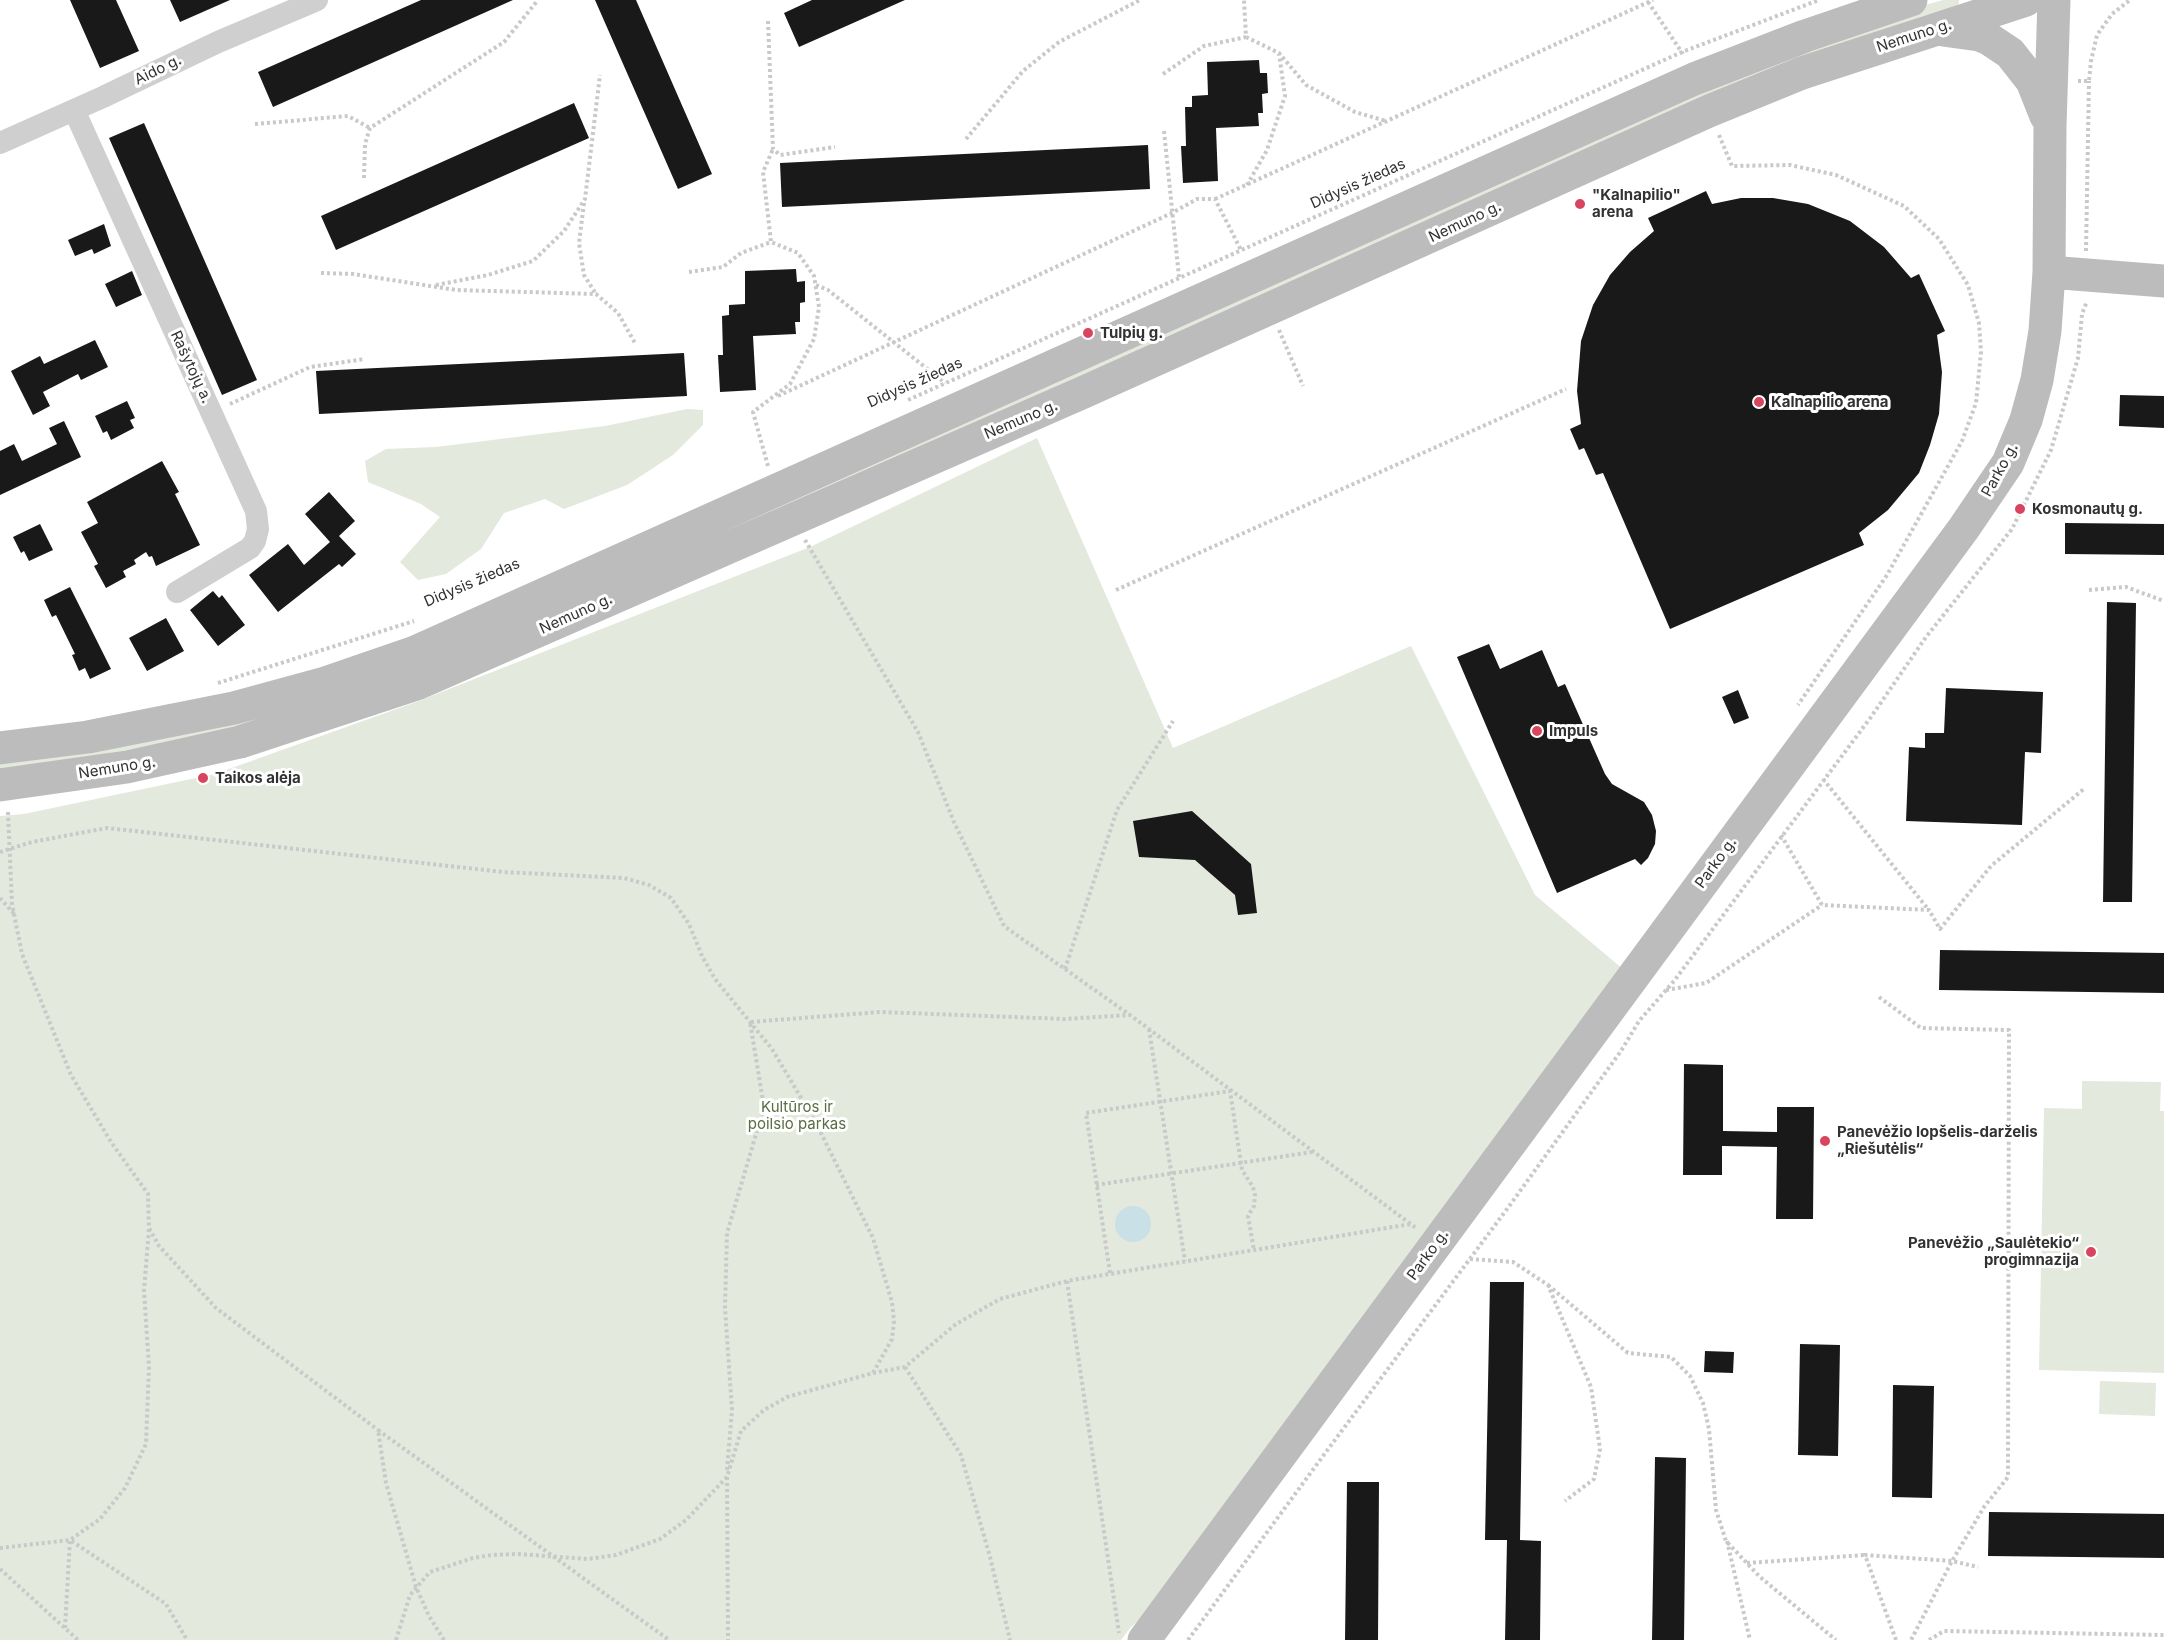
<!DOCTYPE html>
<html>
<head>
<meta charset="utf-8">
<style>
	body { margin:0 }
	canvas { display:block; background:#fff }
</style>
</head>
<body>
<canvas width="2164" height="1640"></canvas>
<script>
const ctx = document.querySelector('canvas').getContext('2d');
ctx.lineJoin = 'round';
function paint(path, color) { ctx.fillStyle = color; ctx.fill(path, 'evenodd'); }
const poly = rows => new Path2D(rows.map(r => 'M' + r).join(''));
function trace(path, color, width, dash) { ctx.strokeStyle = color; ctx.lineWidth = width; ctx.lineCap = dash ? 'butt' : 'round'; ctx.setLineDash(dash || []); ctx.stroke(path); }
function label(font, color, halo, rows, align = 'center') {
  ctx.font = font + ' Inter,sans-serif'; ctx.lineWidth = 6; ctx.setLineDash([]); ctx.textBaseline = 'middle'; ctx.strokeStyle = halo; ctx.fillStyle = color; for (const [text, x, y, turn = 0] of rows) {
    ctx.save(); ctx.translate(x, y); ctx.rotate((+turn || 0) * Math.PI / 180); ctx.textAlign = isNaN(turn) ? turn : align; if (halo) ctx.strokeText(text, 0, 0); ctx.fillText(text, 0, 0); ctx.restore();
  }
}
paint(poly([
	[1943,0,1959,0,1959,3,1957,7,1923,16,1816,53,1645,122,487,643,203,738,0,771,0,763,216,726,1705,86,1918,7],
	[687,409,703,410,703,425,673,455,627,485,564,509,545,499,504,513,481,549,446,574,418,580,400,562,440,517,421,504,368,482,365,461,386,449,436,447,605,426],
	[1037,438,1173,748,1411,646,1535,895,1624,970,1155,1606,1130,1628,1121,1640,0,1640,0,816,24,814,215,774,416,702,810,547],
	[2082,1081,2161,1082,2160,1111,2164,1111,2164,1373,2039,1370,2044,1108,2082,1109],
	[2100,1381,2156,1383,2155,1416,2099,1414]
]), '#e3e9dc');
paint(poly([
	'1115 1224a18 18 0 1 1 36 0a18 18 0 1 1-36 0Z'
]), '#cae0e7');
paint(poly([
	[70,0,116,0,139,51,100,68],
	[170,0,230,0,180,22],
	[421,0,513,0,273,107,258,72],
	[595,0,636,0,712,174,678,189],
	[812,0,905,0,799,47,784,13],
	[1259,60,1260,73,1267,73,1268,93,1262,94,1263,113,1258,113,1259,126,1216,128,1218,181,1183,183,1181,146,1186,146,1185,107,1192,107,1192,96,1208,95,1207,62],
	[574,103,589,138,336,250,321,216],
	[144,123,257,380,222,395,109,138],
	[1148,145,1150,189,782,207,780,163],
	[1706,191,1712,204,1741,198,1773,198,1808,204,1850,221,1884,247,1911,278,1919,274,1945,331,1937,335,1942,372,1939,414,1930,445,1919,473,1888,510,1859,533,1864,545,1670,629,1603,473,1596,475,1584,448,1579,450,1570,429,1581,424,1577,391,1581,341,1593,305,1610,275,1630,252,1654,231,1648,218],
	[104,224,111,246,94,254,92,249,75,256,68,240],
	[796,269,797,282,805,281,805,302,800,303,800,322,795,322,796,334,753,336,756,390,720,392,718,355,723,355,722,316,729,315,729,305,745,304,745,271],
	[132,271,142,295,116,307,105,284],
	[95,340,108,367,81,380,78,374,43,392,50,406,33,415,11,371,40,356,44,364],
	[684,353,687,396,319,414,316,371],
	[2120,395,2164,396,2164,428,2119,426],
	[127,401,135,418,130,420,134,428,111,440,107,431,103,433,95,416],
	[64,421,81,457,0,495,0,451,14,444,22,461,57,444,49,428],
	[162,461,179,492,175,494,200,545,156,566,152,556,149,557,146,552,134,560,136,564,123,571,126,577,106,588,94,566,98,564,81,532,98,523,87,502],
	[329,492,355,521,339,536,356,554,342,567,339,564,278,612,249,575,288,544,304,565,330,542,305,514],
	[2065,523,2164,524,2164,555,2065,554],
	[40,524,53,550,29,561,24,551,21,553,13,537],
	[70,587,111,669,90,679,85,668,79,671,72,655,75,654,56,615,52,617,44,600],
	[213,591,219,598,222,595,245,625,218,646,190,610],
	[2107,602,2136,603,2132,902,2103,902],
	[166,618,184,651,147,671,129,638],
	[1489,644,1500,669,1542,650,1558,687,1565,684,1605,774,1612,784,1644,802,1652,815,1656,831,1655,844,1648,858,1641,865,1635,859,1557,893,1457,657],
	[1946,688,2043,692,2041,753,2025,752,2022,825,1906,821,1909,747,1925,748,1925,733,1944,733],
	[1738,690,1749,718,1734,724,1722,697],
	[1192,811,1251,864,1257,913,1238,915,1235,895,1195,860,1139,857,1133,821],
	[1940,950,2164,953,2164,993,1939,990],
	[1684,1064,1723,1065,1723,1131,1777,1132,1777,1107,1814,1107,1813,1219,1776,1219,1777,1147,1722,1146,1722,1175,1683,1175],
	[1490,1282,1524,1282,1520,1540,1541,1541,1540,1640,1505,1640,1507,1540,1485,1540],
	[1800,1344,1840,1345,1838,1456,1798,1455],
	[1705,1351,1734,1352,1733,1373,1704,1372],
	[1893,1385,1934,1386,1932,1498,1892,1497],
	[1655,1457,1686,1458,1684,1640,1652,1640],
	[1347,1482,1379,1482,1378,1640,1345,1640],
	[1989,1512,2164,1514,2164,1558,1988,1556]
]), '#191919');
trace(poly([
	[1648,2,1683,54],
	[768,21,773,149,780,155,835,147],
	[1246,37,1279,53,1306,85,1355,112,1386,121],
	[1163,74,1204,46,1246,37,1244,0],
	[2078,81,2089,81,2091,61,2097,35,2112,14,2130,0],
	[255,124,348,116,370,128],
	[1164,131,1179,277],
	[1719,135,1732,166,1790,165,1836,175,1904,206,1939,239,1968,285,1979,323,1981,352,1976,403,1962,441,1887,575,1798,705],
	[966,139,1023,71,1059,42,1140,0],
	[364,178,365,144,370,128,504,42,538,0],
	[1247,185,1267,150,1285,96,1279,54],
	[1215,199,1653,0],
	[584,203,579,243,584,275,596,294],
	[2086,251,2089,81],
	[689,272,723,267,741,253,771,242,763,172,773,149],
	[321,273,353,274,456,290,596,294,618,313,635,343],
	[436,285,488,275,533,261,564,231,585,199,600,75],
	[816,285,828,290,945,383],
	[1279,330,1303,386],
	[778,396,1172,213,1197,199,1215,199,1241,250],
	[908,400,1682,52,1819,0],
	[230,404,310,367,365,359],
	[768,466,753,412,790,384,814,339,819,307,814,276,798,253,771,242],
	[805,540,918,732,954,822,1004,926,1130,1015,1416,1228],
	[1116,590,1566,389],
	[2089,590,2126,587,2164,601],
	[218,683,414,621],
	[1823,779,1928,909],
	[8,812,12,904,22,954,71,1075,111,1142,148,1194,149,1228,159,1246,216,1308,378,1430],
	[1781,835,1822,905,1929,910,1940,929,1991,866,2085,788],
	[0,852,32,842,107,828,503,872,624,878,649,885,671,898,689,924,702,956,715,979,772,1049,816,1123,873,1238,892,1302,894,1321,892,1339,873,1373,787,1397,764,1410,741,1431,727,1477,728,1640],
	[0,898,14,914],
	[1065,969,1117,810,1173,721],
	[1666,990,1706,983,1822,905],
	[1879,997,1921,1028,2009,1030,2008,1477,1984,1507,1952,1561,1911,1640],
	[1149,1029,1185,1261],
	[1096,1185,1312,1152],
	[1470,1259,1513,1262,1548,1285,1591,1387,1600,1449,1594,1479,1565,1501],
	[1110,1273,1086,1113,1230,1091,1242,1170,1253,1187,1255,1195,1254,1206,1248,1216,1254,1250],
	[1067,1281,1119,1633],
	[1548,1285,1628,1353,1671,1357,1690,1376,1703,1403,1709,1429,1716,1510,1726,1541,1760,1577,1836,1640],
	[905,1367,961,1455,990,1557,1010,1640],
	[873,1373,905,1367,956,1324,1000,1299,1067,1281,1411,1224],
	[727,1470,732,1410,725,1308,727,1233,764,1107,750,1022,880,1012,1065,1019,1129,1015],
	[1727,1541,1750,1640],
	[0,1548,70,1540,100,1519,125,1488,146,1444,149,1367,144,1290,149,1229],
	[1747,1563,1865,1555],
	[0,1569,78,1640],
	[65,1628,70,1540,166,1604,187,1640],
	[396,1640,410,1595,430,1572,473,1558,492,1555,518,1554,588,1559,616,1555,660,1539,686,1520,727,1477],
	[444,1640,429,1616,416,1587,386,1483,378,1430,669,1640],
	[1188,1640,1323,1456,1510,1205,1621,1051,1639,1021,1674,981,1871,717,1926,637,2012,529,2051,450,2078,358,2082,314,2087,301],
	[1896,1640,1865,1555,1952,1561,1978,1567],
	[1929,1640,1944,1631,2164,1635]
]), '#c9c9c9', 4, [3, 3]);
trace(poly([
	[74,110,256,511,258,529,255,541,250,548,177,592],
	[0,143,103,97,218,42,317,0]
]), '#cfcfcf', 22);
trace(poly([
	[1943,30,1979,35,1989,39,2010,53,2032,81,2046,116],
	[2049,272,2164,281],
	[0,748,88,737,234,708,322,684,415,652,1694,79,1805,36,1911,0],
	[0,785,127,767,240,742,419,683,1084,392,1709,111,1802,73,2026,0],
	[1144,1640,1964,528,2008,463,2026,420,2037,380,2045,331,2049,272,2050,126,2054,0]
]), '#bcbcbc', 33);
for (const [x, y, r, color] of [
	[1580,204,6,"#d9455f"],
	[1088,333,6,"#d9455f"],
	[1759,402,6,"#d9455f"],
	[2020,509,6,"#d9455f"],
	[1537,731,6,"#d9455f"],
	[203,778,6,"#d9455f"],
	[1825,1141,6,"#d9455f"],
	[2091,1252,6,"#d9455f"]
]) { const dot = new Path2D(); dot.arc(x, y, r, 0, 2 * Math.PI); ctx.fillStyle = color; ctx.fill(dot); trace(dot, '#fff', 2); }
label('15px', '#323232', '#fff', [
	["Nemuno g.",1914,36,-18],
	["Aido g.",158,70,-26],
	["Didysis žiedas",1358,184,-24],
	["Nemuno g.",1465,222,-25],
	["Rašytojų a.",191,367,65],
	["Didysis žiedas",915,383,-24],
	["Nemuno g.",1021,420,-23],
	["Parko g.",2000,470,-61],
	["Didysis žiedas",472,583,-23],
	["Nemuno g.",576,614,-24],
	["Nemuno g.",117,768,-9],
	["Parko g.",1716,863,-54],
	["Parko g.",1428,1255,-54]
]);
label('bold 15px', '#323232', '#fff', [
	["\"Kalnapilio\"",1592,195],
	["arena",1592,212],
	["Tulpių g.",1100,333],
	["Kalnapilio arena",1771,402],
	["Kosmonautų g.",2032,509],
	["Impuls",1549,731],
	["Taikos alėja",215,778],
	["Panevėžio lopšelis-darželis",1837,1132],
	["„Riešutėlis“",1837,1149],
	["Panevėžio „Saulėtekio“",2079,1243,"right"],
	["progimnazija",2079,1260,"right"]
], 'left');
label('15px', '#5a6c42', '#fff', [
	["Kultūros ir",797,1107],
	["poilsio parkas",797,1124]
]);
</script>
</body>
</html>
